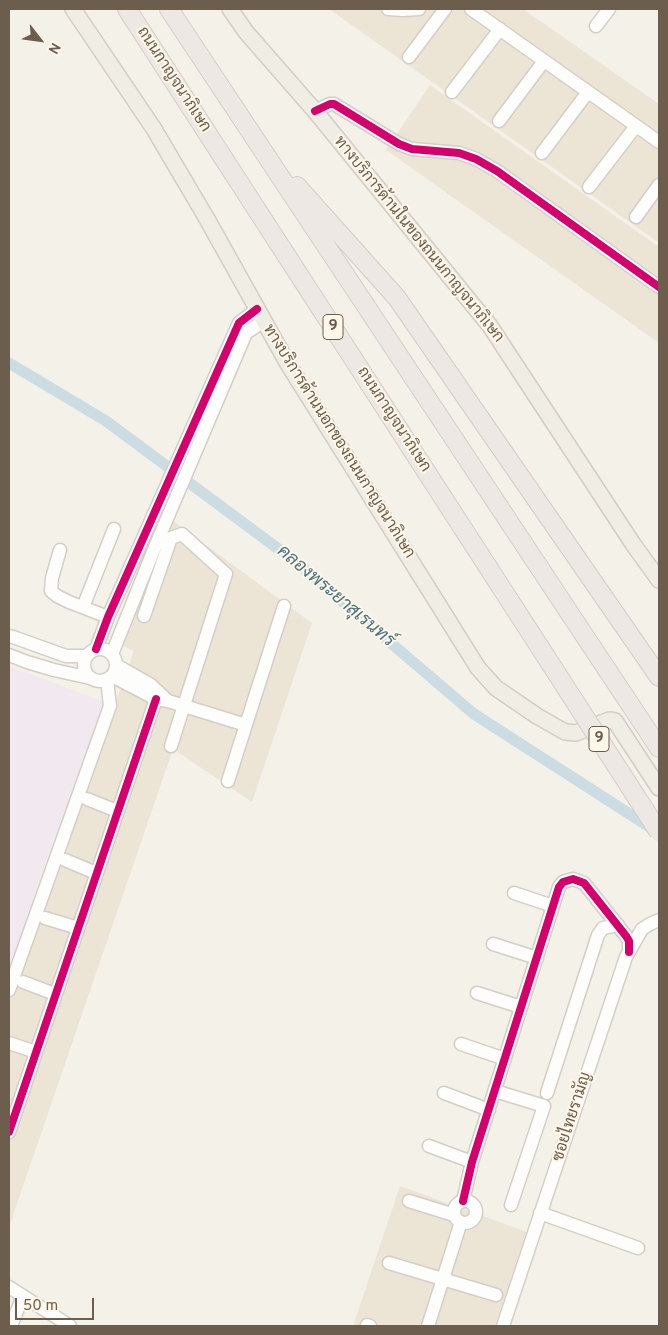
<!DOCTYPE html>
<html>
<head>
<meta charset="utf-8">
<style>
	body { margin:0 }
	#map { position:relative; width:668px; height:1335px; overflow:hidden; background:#f4f1e8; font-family:Overpass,sans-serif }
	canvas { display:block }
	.frame { position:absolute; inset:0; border:10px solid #6d5d4c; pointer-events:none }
	.north { position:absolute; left:15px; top:15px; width:50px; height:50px; -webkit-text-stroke:4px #fcf7e8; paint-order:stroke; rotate:120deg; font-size:14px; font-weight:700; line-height:20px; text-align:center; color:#6d5d4c }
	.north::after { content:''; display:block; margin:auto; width:18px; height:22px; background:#6d5d4c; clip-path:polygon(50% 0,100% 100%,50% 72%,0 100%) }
	.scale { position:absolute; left:15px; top:1298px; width:79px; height:22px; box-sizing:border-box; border:2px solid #6d5d4c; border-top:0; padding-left:6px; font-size:15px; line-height:18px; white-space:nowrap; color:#6d5d4c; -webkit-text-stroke:4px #fcf7e8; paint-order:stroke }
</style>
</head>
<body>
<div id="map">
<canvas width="668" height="1335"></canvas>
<div class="frame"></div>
<div class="north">N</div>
<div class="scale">50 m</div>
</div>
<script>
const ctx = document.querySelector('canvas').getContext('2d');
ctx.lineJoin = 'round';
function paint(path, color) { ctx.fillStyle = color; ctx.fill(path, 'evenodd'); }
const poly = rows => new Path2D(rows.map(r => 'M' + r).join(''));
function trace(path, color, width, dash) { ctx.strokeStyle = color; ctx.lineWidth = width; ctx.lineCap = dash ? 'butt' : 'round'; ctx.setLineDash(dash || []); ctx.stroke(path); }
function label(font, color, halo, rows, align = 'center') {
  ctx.font = font + ' Overpass,Sarabun,sans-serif'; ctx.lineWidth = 4; ctx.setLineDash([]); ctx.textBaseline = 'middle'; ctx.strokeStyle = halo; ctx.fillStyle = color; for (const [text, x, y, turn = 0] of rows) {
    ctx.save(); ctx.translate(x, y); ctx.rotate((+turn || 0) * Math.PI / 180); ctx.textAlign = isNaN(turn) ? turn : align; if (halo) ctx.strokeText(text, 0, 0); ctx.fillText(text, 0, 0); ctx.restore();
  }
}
paint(poly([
	[329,9,523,9,659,104,659,243],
	[430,85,659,247,659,343,386,150],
	[169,518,312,623,252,802,173,749,9,1227,9,1000,134,651,116,642],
	[400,1186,527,1232,495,1326,353,1326]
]), '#ece5d6');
paint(poly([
	[9,666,104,702,38,883,9,971]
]), '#f2e8ef');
trace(poly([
	[9,363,106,421,296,562,474,714,656,831]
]), '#cbdde2', 11);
const minor = poly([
	[388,9,403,10,419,9],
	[471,9,659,142],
	[596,26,609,9],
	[409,57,445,9],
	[452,92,500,29],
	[315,111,330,104,334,104,399,144,412,149,459,153,476,159,497,171,659,287],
	[499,121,544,61],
	[542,153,588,92],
	[589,187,636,126],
	[636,217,659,185],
	[60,550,52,578,51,591,57,596,69,602,108,617],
	[83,607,114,529],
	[144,616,171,538,182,534,226,574,171,746],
	[9,636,13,637,66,656,86,656],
	'84 665a16 16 0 1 1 32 0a16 16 0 1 1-32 0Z',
	[96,649,108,617,239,323,257,309],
	[112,654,155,547,246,333,264,321],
	[9,655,27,662,54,670,90,678],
	[116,665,151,685,168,701],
	[112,676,156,699,168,701,246,725],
	[228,781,284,606],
	[87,799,117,811],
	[65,860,96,873],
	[514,893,553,906],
	[45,918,78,928],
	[493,944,537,958],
	[23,982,55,994],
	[9,990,110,706,107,679],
	[477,993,521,1007],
	[9,1043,36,1052],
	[461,1044,505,1059],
	[495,1091,544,1106,511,1205],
	[444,1093,489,1110],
	[547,1093,598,935,603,928,618,925],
	[9,1132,156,699],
	[429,1146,472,1162],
	[409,1201,454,1215],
	[463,1201,472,1162,559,887,563,882,573,879,584,883,626,936,629,941,629,952],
	'454 1212a11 11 0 1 1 22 0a11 11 0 1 1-22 0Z',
	[540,1213,638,1248],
	[389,1263,496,1295],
	[9,1287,70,1326],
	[367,1325,370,1326],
	[11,1326,23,1296],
	[428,1326,461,1222],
	[503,1326,626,957,642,929,650,924,659,920]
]);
const major = poly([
	[73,9,154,129,207,219,288,364,478,668,496,688,537,716,565,732,576,733,609,720,615,721,659,788],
	[230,9,246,32,315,111,490,326,633,544,659,580]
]);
const highway = poly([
	[127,9,539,646],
	[169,9,659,748],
	[297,186,397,298,659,677]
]);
trace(minor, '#d3cec6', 15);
trace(major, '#d3cdc6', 18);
trace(highway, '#d3cdc6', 20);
trace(minor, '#fdfdfc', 12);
trace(major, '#f0ede5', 15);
trace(highway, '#eee8e4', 18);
const highwayBridge = poly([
	[539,646,659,832]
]);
trace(highwayBridge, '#d3cdc6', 20, []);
trace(highwayBridge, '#eee8e4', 18);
trace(poly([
	[315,111,330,104,334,104,399,144,412,149,459,153,476,159,497,171,659,287],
	[96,649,108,617,239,323,257,309],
	[9,1132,156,699],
	[463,1201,472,1162,559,887,563,882,573,879,584,883,626,936,629,941,629,952]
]), '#d6006c', 8);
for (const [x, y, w] of [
	[333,327,20],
	[599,739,20]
]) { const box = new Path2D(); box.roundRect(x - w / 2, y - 12.5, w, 25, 4); ctx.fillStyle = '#fcf7e8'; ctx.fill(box); trace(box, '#6d5d4c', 1); }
label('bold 15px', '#6d5d4c', null, [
	["9",333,327],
	["9",599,739]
]);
label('16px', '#6d5d4c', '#fcf7e8', [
	["ถนนกาญจนาภิเษก",173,80,57],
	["ทางบริการด้านในของถนนกาญจนาภิเษก",418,240,51],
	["ถนนกาญจนาภิเษก",393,420,57],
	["ทางบริการด้านนอกของถนนกาญจนาภิเษก",338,442,58],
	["ซอยไทยรามัญ",573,1117,-72]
]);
label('italic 18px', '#4c7284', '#fcf7e8', [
	["คลองพระยาสุเรนทร์",335,597,40]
]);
</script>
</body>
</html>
